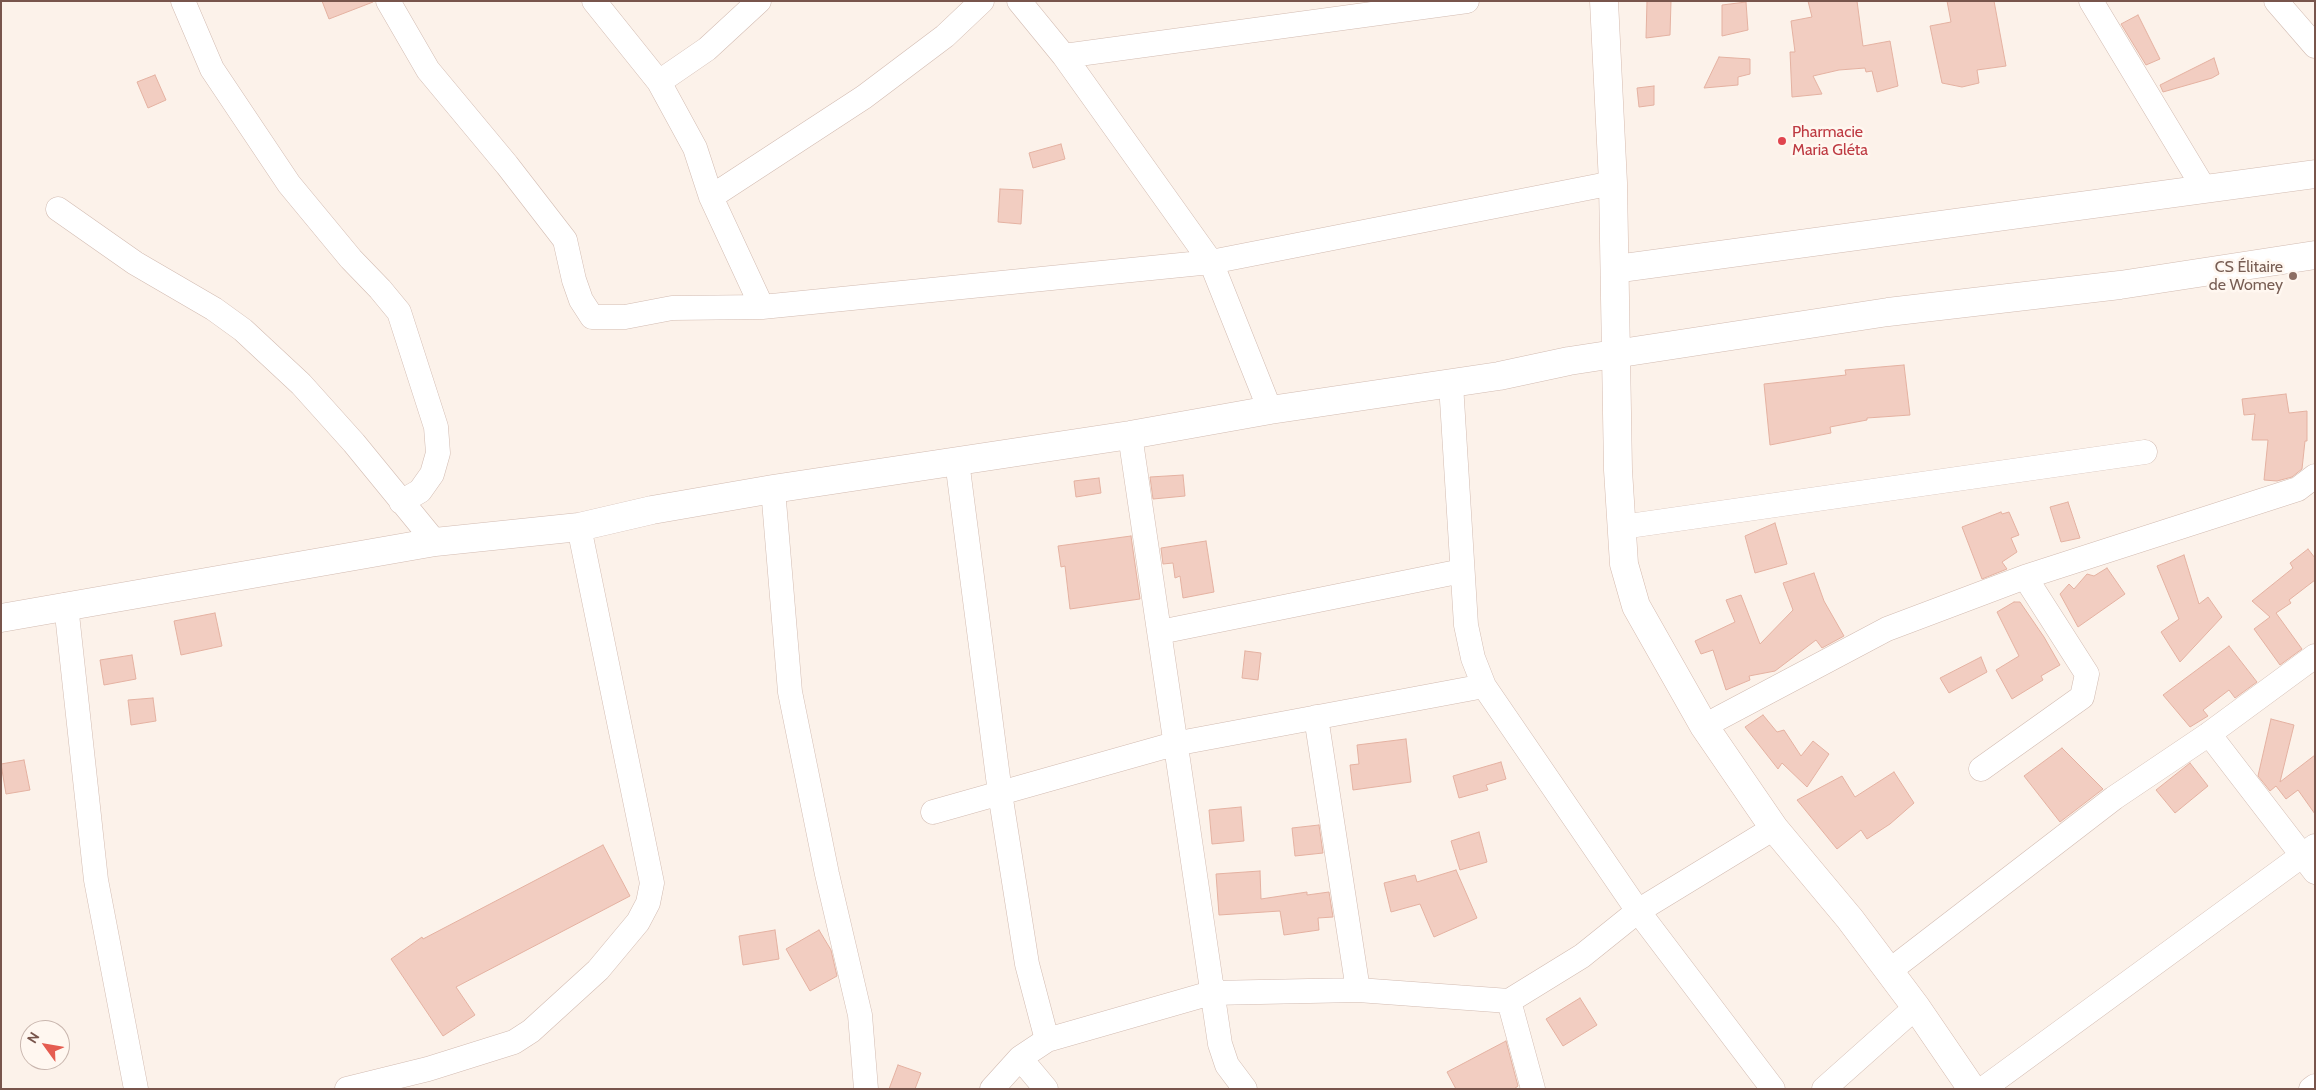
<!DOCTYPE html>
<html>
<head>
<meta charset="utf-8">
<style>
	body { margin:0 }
	#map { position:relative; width:2316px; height:1090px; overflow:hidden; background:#fcf2ea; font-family:Cabin,sans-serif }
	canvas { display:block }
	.frame { position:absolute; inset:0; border:2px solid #78554c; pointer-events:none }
	.north { position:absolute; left:20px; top:1020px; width:50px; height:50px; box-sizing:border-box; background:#fff7f0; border:1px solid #c9b6ae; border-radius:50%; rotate:302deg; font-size:14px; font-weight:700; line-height:20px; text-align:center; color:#78554c }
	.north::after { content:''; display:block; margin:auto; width:18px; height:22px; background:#e55c50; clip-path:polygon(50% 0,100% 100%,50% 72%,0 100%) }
</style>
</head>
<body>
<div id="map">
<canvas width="2316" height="1090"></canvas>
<div class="frame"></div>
<div class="north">N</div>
</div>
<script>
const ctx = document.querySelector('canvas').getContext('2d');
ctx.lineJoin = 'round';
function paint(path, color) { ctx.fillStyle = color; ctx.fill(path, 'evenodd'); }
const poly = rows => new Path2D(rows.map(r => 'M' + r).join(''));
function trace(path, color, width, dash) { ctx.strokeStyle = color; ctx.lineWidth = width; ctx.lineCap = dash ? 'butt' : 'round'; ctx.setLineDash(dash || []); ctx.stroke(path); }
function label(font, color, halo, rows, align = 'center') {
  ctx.font = font + ' Cabin,sans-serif'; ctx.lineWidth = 5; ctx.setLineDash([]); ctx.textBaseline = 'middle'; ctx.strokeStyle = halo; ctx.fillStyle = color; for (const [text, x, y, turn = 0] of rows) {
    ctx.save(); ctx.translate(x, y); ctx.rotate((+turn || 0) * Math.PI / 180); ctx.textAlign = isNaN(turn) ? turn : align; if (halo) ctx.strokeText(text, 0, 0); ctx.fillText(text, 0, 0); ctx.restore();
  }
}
const building = poly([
	[322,1,373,1,373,2,329,19,322,1],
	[1647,1,1671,1,1670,35,1646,38,1647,1],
	[1808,1,1857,1,1863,46,1890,41,1898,86,1877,92,1872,71,1866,72,1865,68,1839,70,1813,76,1822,94,1792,97,1790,52,1795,52,1791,21,1812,17,1808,1],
	[1947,1,1994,1,2006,66,1977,70,1979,83,1962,87,1942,83,1930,26,1951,22,1947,1],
	[1746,2,1748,30,1722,36,1722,5,1746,2],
	[2138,15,2160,59,2146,65,2121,24,2138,15],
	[1719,57,1750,59,1750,74,1738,77,1738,85,1704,88,1719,57],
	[2214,58,2219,74,2212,78,2163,92,2160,85,2214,58],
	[155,75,166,100,148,108,137,82,155,75],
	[1654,86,1654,105,1639,107,1637,88,1654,86],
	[1061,144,1065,159,1033,168,1029,153,1061,144],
	[1000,189,1023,190,1021,224,998,222,1000,189],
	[1904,365,1910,415,1867,418,1867,420,1830,427,1831,433,1770,445,1764,384,1846,375,1845,370,1904,365],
	[2286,394,2289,413,2307,411,2307,441,2305,441,2302,469,2292,477,2277,481,2264,480,2268,440,2252,440,2255,414,2244,415,2242,399,2286,394],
	[1183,475,1185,496,1153,499,1150,477,1183,475],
	[1099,478,1101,493,1076,497,1074,481,1099,478],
	[2068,502,2080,538,2061,542,2050,507,2068,502],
	[2001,512,2002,514,2009,512,2019,535,2011,538,2017,552,2002,562,2007,569,1982,579,1962,527,2001,512],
	[1775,523,1787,564,1755,573,1745,536,1775,523],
	[1131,536,1140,599,1070,609,1065,566,1061,567,1058,546,1131,536],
	[1206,541,1214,592,1183,598,1180,576,1175,578,1173,563,1163,564,1161,548,1206,541],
	[2308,549,2315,558,2315,580,2289,600,2291,603,2276,613,2302,649,2280,665,2254,629,2270,617,2252,601,2293,568,2290,563,2308,549],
	[2184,555,2199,604,2208,597,2222,617,2180,662,2161,632,2179,619,2157,566,2184,555],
	[2107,568,2125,594,2078,627,2060,594,2069,584,2074,589,2087,574,2094,576,2107,568],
	[1814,573,1824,601,1844,636,1822,648,1816,640,1775,671,1749,676,1750,680,1726,690,1713,650,1701,654,1695,641,1735,622,1726,600,1741,595,1760,644,1793,610,1783,583,1814,573],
	[2014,602,2020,602,2044,637,2060,665,2041,676,2043,680,2012,699,1996,670,2019,656,1997,612,2014,602],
	[215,613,222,646,181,655,174,621,215,613],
	[2229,646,2257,682,2235,698,2229,690,2203,710,2208,716,2190,727,2163,695,2229,646],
	[1245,651,1261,653,1258,680,1242,678,1245,651],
	[132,655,136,679,104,685,100,660,132,655],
	[1981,657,1987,672,1949,693,1940,678,1981,657],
	[153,698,156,721,131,725,128,700,153,698],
	[1763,715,1777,732,1784,730,1801,756,1813,741,1829,754,1807,787,1782,763,1778,769,1745,727,1763,715],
	[2271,719,2294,725,2280,782,2315,755,2315,814,2298,790,2286,799,2276,786,2270,791,2258,776,2271,719],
	[1406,739,1411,782,1353,790,1350,765,1359,764,1357,745,1406,739],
	[2062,748,2103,789,2060,822,2024,776,2062,748],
	[24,760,30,790,6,794,1,764,24,760],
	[1501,762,1506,779,1486,785,1488,790,1459,798,1453,776,1501,762],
	[2190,763,2208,786,2175,813,2156,790,2190,763],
	[1894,772,1914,803,1890,824,1867,839,1861,830,1837,849,1797,800,1842,776,1855,797,1894,772],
	[1241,807,1244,841,1212,844,1209,810,1241,807],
	[1319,825,1323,853,1295,856,1292,828,1319,825],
	[1479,832,1487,862,1460,870,1451,841,1479,832],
	[603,845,630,896,456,987,475,1015,443,1036,391,959,422,937,423,939,603,845],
	[1456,870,1477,918,1434,937,1420,904,1391,912,1384,883,1415,875,1417,882,1456,870],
	[1260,871,1261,899,1307,892,1307,895,1329,892,1333,917,1318,918,1319,930,1284,935,1280,911,1219,915,1216,874,1260,871],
	[775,930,779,959,743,965,739,936,775,930],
	[819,930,831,950,837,976,810,991,786,949,819,930],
	[1580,998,1597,1025,1563,1046,1546,1019,1580,998],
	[1506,1041,1518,1086,1514,1089,1456,1089,1447,1072,1506,1041],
	[898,1065,921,1073,915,1089,889,1089,898,1065]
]);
paint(building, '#f2cdc1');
trace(building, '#e4b1a1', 1);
const minor = poly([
	[183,1,212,69,289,184,351,259,380,289,399,312,436,427,438,453,432,474,420,491,401,502],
	[388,1,428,70,507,165,565,240,574,280,581,300,592,317,625,317,672,308,762,307],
	[594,1,659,82,695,148,711,197,762,307,1211,262,1613,183],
	[1019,1,1064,56,1211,262,1270,410],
	[2091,1,2205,190],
	[2276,1,2315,46],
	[1064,56,1467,1],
	[659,82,707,49,759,1],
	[711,197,864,97,945,36,982,1],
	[58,209,135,263,214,309,243,330,301,384,354,443,435,542],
	[1451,384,1466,625,1473,658,1484,686,1638,911,1773,1089],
	[1130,435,1220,1044,1227,1065,1245,1089],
	[957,461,1000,793,1027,964,1047,1040],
	[773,489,790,692,827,874,860,1015,866,1089],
	[1622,527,2145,452],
	[66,605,96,880,136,1089],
	[1160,632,1462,571],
	[1316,717,1358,990],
	[1704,726,1887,629,2025,577,2298,489,2315,476],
	[2209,734,2315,872],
	[1981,769,2082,697,2087,674,2025,577],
	[933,812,1174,744,1484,686],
	[1888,972,2114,798,2209,734,2315,656],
	[1509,1001,1533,1089],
	[1020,1058,1046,1089],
	[347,1089,428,1069,514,1042,531,1031,598,970,638,922,648,903,652,883,579,527],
	[992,1089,1020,1058,1047,1040,1211,993,1358,990,1509,1001,1582,956,1638,911,1774,828],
	[1824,1089,1916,1007],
	[1983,1089,2315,846],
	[2311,1089,2315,1086]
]);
const tertiary = poly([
	[1615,269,2315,174],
	[1,618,435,542,579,527,652,510,773,489,1130,435,1270,410,1499,376,1569,361,1888,312,2120,285,2315,255]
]);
const secondary = poly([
	[1604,1,1613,183,1618,470,1624,564,1636,606,1704,726,1774,828,1850,919,1916,1007,1972,1089]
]);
trace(minor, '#d2bbb1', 25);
trace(tertiary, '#d2bbb1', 29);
trace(secondary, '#d5baae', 29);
trace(minor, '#fff', 24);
trace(tertiary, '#fff', 28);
trace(secondary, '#fff', 28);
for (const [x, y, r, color] of [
	[1782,141,5,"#e0444e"],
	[2293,276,5,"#8d6e63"]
]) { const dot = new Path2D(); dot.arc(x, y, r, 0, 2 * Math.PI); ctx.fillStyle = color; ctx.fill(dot); trace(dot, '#fff7f0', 2); }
label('16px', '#be3a42', '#fff7f0', [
	["Pharmacie",1792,132],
	["Maria Gléta",1792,150]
], 'left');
label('16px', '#785e54', '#fff7f0', [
	["CS Élitaire",2283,267],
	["de Womey",2283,285]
], 'right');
</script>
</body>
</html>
